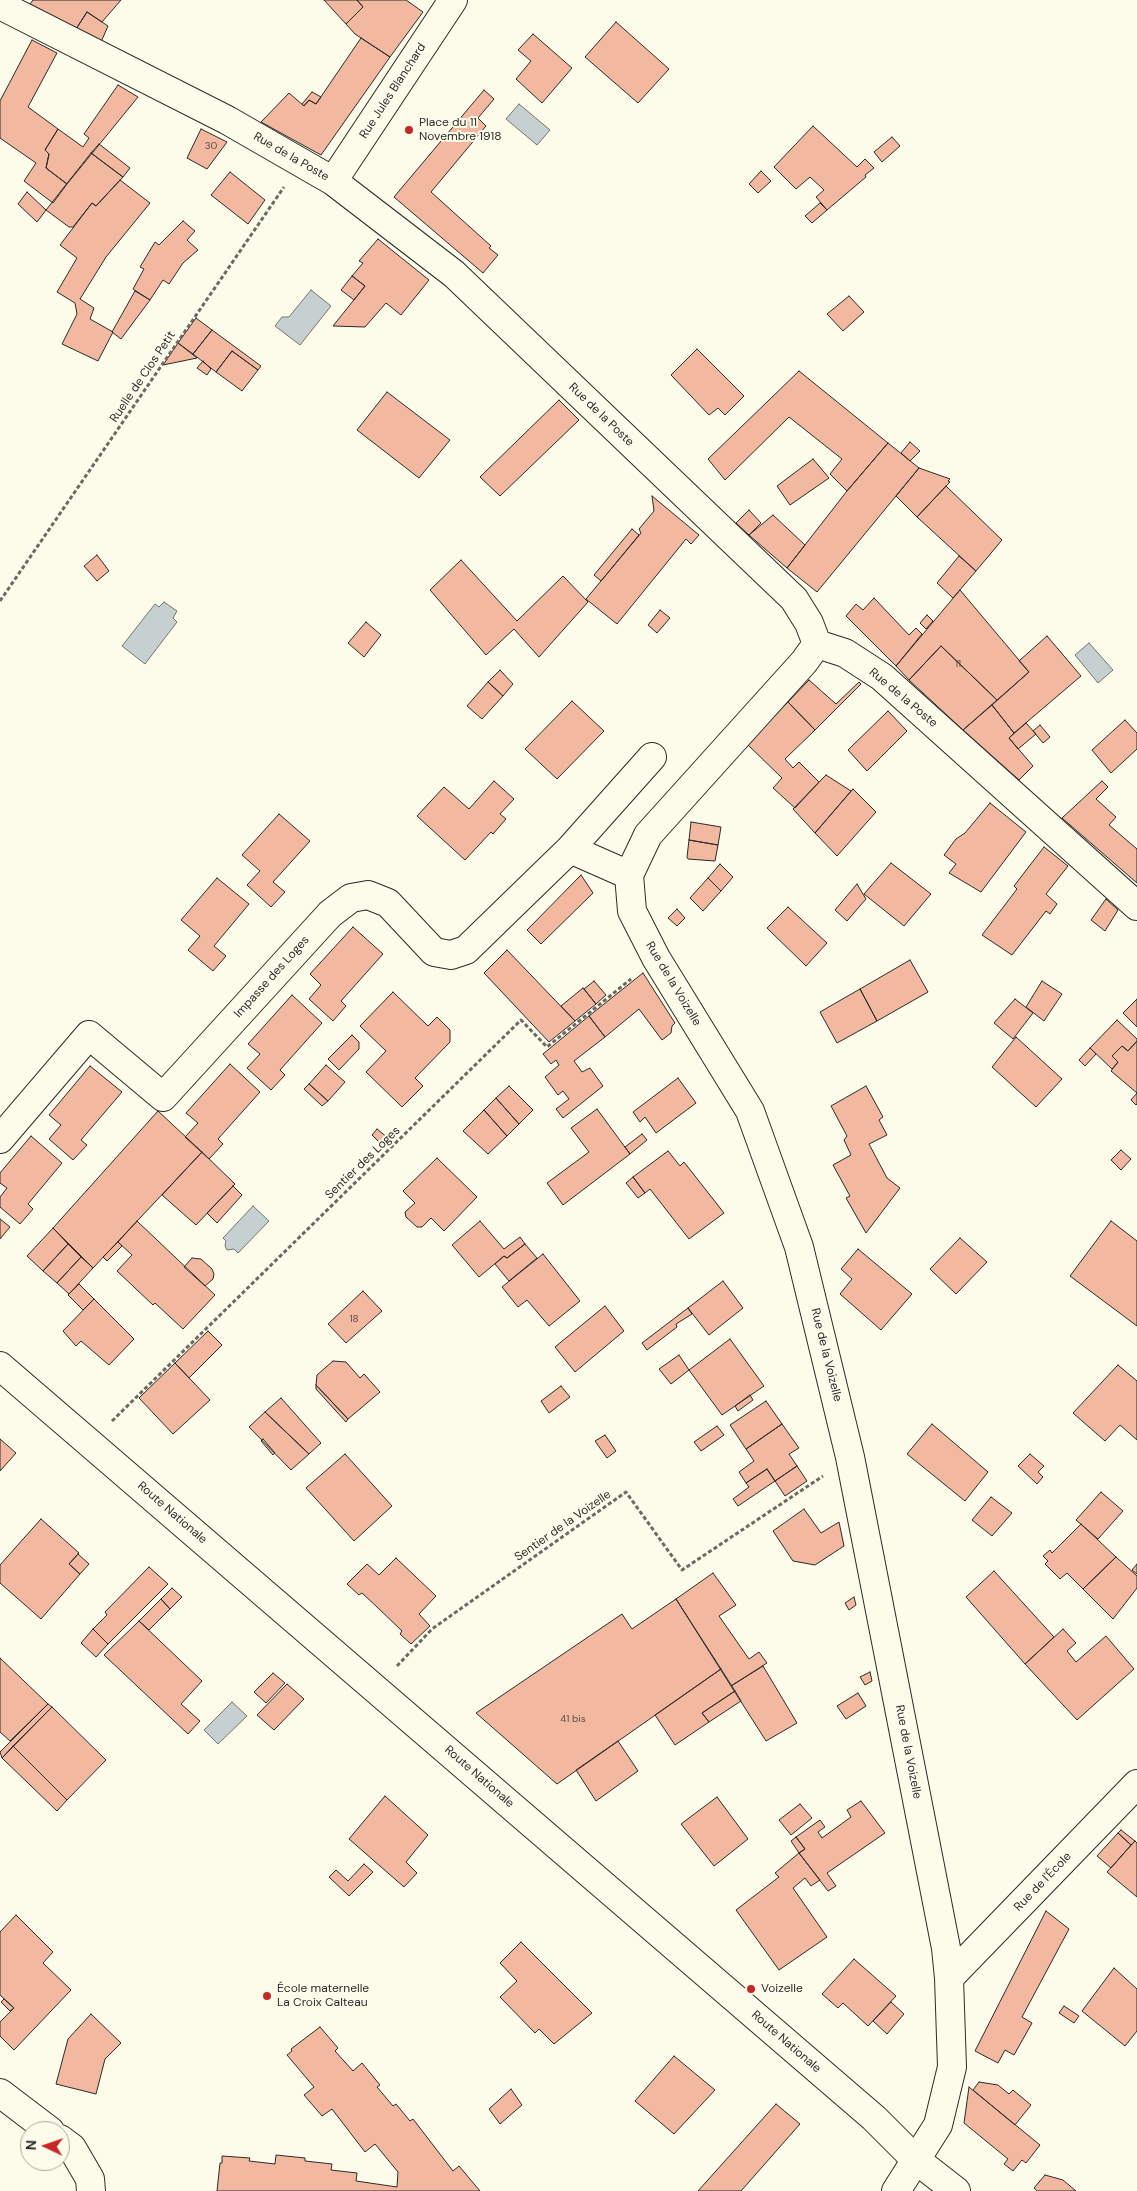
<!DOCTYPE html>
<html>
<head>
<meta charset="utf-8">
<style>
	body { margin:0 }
	#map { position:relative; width:1137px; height:2191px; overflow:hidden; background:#fdfbea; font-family:"DM Sans",sans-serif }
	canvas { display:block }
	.north { position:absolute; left:20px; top:2121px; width:50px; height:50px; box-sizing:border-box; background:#fdfbea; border:1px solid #a9a89e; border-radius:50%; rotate:273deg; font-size:14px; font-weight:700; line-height:20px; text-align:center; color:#2b2b2b }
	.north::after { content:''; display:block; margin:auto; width:18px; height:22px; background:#c62828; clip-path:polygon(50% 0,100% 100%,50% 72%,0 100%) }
</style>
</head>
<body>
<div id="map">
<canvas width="1137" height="2191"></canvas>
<div class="north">N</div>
</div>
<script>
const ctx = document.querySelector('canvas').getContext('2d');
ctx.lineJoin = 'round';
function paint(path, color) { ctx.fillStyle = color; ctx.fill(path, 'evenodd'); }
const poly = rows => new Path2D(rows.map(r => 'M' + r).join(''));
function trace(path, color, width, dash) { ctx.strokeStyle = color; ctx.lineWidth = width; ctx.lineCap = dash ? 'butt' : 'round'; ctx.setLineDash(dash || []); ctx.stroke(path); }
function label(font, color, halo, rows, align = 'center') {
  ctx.font = font + ' "DM Sans",sans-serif'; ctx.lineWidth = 4; ctx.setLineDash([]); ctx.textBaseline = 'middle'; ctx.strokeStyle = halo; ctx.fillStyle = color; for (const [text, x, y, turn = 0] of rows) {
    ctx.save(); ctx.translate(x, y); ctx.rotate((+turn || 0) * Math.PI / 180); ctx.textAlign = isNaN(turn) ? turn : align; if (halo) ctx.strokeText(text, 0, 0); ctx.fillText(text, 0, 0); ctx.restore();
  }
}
const water = poly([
	[519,104,550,130,537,145,506,119,519,104],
	[311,290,331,306,300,345,275,326,282,317,289,317,311,290],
	[164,602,177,611,173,618,177,622,145,664,122,646,155,604,159,607,164,602],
	[1089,643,1113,670,1098,683,1075,655,1089,643],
	[253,1206,269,1221,238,1253,234,1249,227,1250,225,1246,226,1241,223,1238,253,1206],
	[232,1702,247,1716,218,1744,204,1730,232,1702]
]);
paint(water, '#c7d0d0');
trace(water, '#74746e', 1);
const building = poly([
	[33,0,121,0,102,22,87,12,76,29,30,4,33,0],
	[324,0,357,0,363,7,346,24,324,0],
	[357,0,406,0,423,12,390,57,355,34,346,24,363,7,357,0],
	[87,12,108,26,101,42,76,29,87,12],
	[616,22,669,69,638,103,585,57,616,22],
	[533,34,572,68,542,103,516,79,531,61,518,50,533,34],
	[361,38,390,57,321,155,261,122,289,93,304,106,309,100,316,104,361,38],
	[32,40,57,53,28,107,58,129,45,150,49,154,46,168,67,184,53,203,24,181,36,163,0,138,0,101,32,40],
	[118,85,138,97,67,184,46,168,49,154,45,150,58,129,83,147,89,138,84,134,118,85],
	[484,90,494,99,478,118,486,126,431,192,491,246,489,248,498,255,483,273,394,197,484,90],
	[312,92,321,97,316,104,309,100,304,106,302,104,312,92],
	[813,126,857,167,865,159,874,168,865,175,866,177,827,210,816,197,824,190,810,177,796,189,774,167,813,126],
	[201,129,227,142,207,169,187,158,201,129],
	[892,137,900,146,882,162,874,152,892,137],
	[99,144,130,168,123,177,91,153,99,144],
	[91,153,123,177,96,206,92,203,73,227,69,227,46,210,91,153],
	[761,171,771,181,758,193,749,184,761,171],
	[230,172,265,200,248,224,211,195,230,172],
	[120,180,150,203,106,257,80,299,94,308,90,319,113,332,98,361,62,344,77,314,75,303,57,292,77,258,60,245,92,203,96,206,120,180],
	[27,192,46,210,37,222,18,204,27,192],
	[820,203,827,210,812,223,805,216,820,203],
	[183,221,195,231,187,240,198,250,183,263,169,284,163,280,150,300,133,289,144,269,140,267,155,242,159,245,183,221],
	[378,239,429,280,401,315,386,303,365,327,333,326,365,286,352,276,363,263,359,261,378,239],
	[352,276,365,286,354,300,341,290,352,276],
	[135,291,150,300,121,339,112,332,135,291],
	[849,296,864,312,843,331,827,314,849,296],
	[196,318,212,330,193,354,178,343,196,318],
	[212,330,261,366,258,370,232,351,216,372,193,354,212,330],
	[178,343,197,358,163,365,178,343],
	[697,349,744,396,725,415,718,408,709,415,671,375,697,349],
	[232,351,258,370,242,391,216,372,232,351],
	[203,361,211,369,207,375,197,368,203,361],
	[799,371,888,443,847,491,830,474,842,459,789,417,725,480,708,459,799,371],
	[387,392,450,440,419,478,357,430,387,392],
	[559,400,579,420,500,496,480,477,559,400],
	[910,442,920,451,910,461,901,453,910,442],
	[888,443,919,468,817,592,787,568,847,491,888,443],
	[813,459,829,478,790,505,777,486,813,459],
	[919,468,950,479,948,481,950,482,917,517,896,496,919,468],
	[946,486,1002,540,976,571,917,517,946,486],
	[652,496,699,535,691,544,686,539,617,624,586,599,641,533,639,529,654,511,652,496],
	[749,510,761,523,749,535,736,523,749,510],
	[773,515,805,545,787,568,749,535,773,515],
	[632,529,639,535,601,581,594,575,632,529],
	[97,555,109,571,97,581,84,566,97,555],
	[959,556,976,571,953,598,937,583,959,556],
	[461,560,517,621,563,576,588,602,539,657,514,629,486,655,430,590,461,560],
	[960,590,1029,672,997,700,941,646,909,680,896,666,960,590],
	[874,598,909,635,916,628,922,634,896,666,846,616,856,604,863,610,874,598],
	[660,610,670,618,657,633,648,625,660,610],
	[927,615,933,621,926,629,920,623,927,615],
	[366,622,381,635,364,657,348,643,366,622],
	[1047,636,1081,676,1014,733,992,705,1029,672,1019,661,1047,636],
	[941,646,997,700,963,730,909,680,941,646],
	[500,670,513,684,503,696,488,682,500,670],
	[809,680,836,704,859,682,861,684,815,730,788,702,809,680],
	[488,682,503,696,482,719,467,706,488,682],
	[572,701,604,731,557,779,525,749,572,701],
	[788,702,815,730,785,759,793,768,799,762,819,782,795,808,773,788,782,778,747,744,788,702],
	[992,705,1014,733,1009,738,1033,766,1019,780,963,730,992,705],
	[888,711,907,731,867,771,848,750,888,711],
	[1125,720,1137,733,1137,749,1111,773,1092,750,1125,720],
	[1026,723,1036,734,1018,749,1009,738,1026,723],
	[1040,725,1050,737,1043,743,1033,731,1040,725],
	[826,775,851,791,815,833,793,809,826,775],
	[494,781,514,799,500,814,506,819,493,834,491,832,465,860,417,816,444,787,469,809,494,781],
	[1102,781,1108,787,1096,799,1116,817,1109,825,1137,849,1137,883,1062,818,1102,781],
	[853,789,876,812,837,856,815,833,853,789],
	[990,803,1026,832,981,892,949,873,956,864,944,855,956,839,965,833,990,803],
	[279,814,310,841,273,882,285,892,271,907,247,885,260,871,242,855,279,814],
	[691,822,721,827,718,845,689,840,691,822],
	[689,840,718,845,715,861,688,859,687,857,689,840],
	[1044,847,1068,866,1046,894,1057,904,1050,914,1046,911,1012,955,982,935,1017,889,1014,886,1044,847],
	[891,863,931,894,904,926,864,894,891,863],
	[720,864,733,877,721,891,708,878,720,864],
	[581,875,593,893,541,944,527,930,581,875],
	[217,878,249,904,214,946,226,956,213,971,188,950,200,936,181,920,217,878],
	[708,878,721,891,703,911,690,898,708,878],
	[857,884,866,899,847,921,835,910,857,884],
	[1106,899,1118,910,1105,931,1091,920,1106,899],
	[788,907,827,943,806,966,767,928,788,907],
	[677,909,685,918,677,926,668,918,677,909],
	[353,927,383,954,341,1001,346,1006,333,1021,309,999,321,985,310,974,353,927],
	[507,950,575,1021,549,1042,484,973,507,950],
	[910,960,928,992,877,1021,860,989,910,960],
	[643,973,675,1023,672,1026,671,1033,662,1040,639,1009,605,1037,589,1016,643,973],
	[594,981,606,995,596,1004,584,989,594,981],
	[1042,981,1062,994,1044,1021,1026,1007,1042,981],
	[583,988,596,1004,575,1021,561,1006,583,988],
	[860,989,877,1021,837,1043,820,1012,860,989],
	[393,992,428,1026,437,1017,450,1030,450,1042,415,1078,423,1086,402,1107,366,1072,386,1051,360,1026,393,992],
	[292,995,322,1023,280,1070,285,1075,271,1090,247,1068,260,1054,248,1044,292,995],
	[1015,999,1033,1013,1013,1039,994,1023,1015,999],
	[1137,999,1137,1027,1123,1013,1137,999],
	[589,1016,605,1037,574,1061,582,1072,590,1068,603,1086,563,1118,556,1109,569,1099,563,1091,558,1095,545,1077,559,1065,556,1060,551,1064,543,1054,589,1016],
	[1117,1020,1137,1039,1137,1041,1128,1051,1122,1046,1112,1056,1118,1062,1112,1069,1090,1048,1117,1020],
	[352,1035,359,1042,359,1049,339,1070,328,1059,352,1035],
	[1016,1037,1062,1079,1036,1107,992,1067,1016,1037],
	[1137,1041,1137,1093,1111,1071,1118,1062,1112,1056,1122,1046,1128,1051,1137,1041],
	[1090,1048,1096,1054,1085,1066,1079,1060,1090,1048],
	[230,1064,260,1092,218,1139,223,1144,209,1159,185,1137,198,1123,186,1113,230,1064],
	[326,1065,345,1082,328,1101,309,1084,326,1065],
	[90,1066,122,1092,81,1140,87,1145,73,1160,49,1139,61,1125,49,1115,90,1066],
	[678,1078,696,1103,656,1133,645,1117,640,1122,633,1112,678,1078],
	[309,1084,328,1101,322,1106,304,1089,309,1084],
	[509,1086,533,1110,519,1124,496,1098,509,1086],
	[866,1086,883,1117,879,1120,887,1135,869,1144,887,1178,900,1188,866,1233,846,1198,850,1196,833,1165,851,1155,844,1140,847,1136,831,1106,866,1086],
	[1137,1093,1137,1104,1136,1105,1131,1100,1137,1093],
	[496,1098,519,1124,507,1136,484,1110,496,1098],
	[597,1109,630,1154,563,1205,547,1183,589,1152,571,1128,597,1109],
	[484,1110,507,1136,488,1154,463,1131,484,1110],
	[158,1111,202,1152,93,1268,53,1228,158,1111],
	[377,1129,388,1138,382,1145,372,1135,377,1129],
	[642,1134,647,1140,630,1154,625,1147,642,1134],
	[31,1136,62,1163,28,1204,33,1209,20,1224,0,1207,0,1197,7,1188,0,1183,0,1173,31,1136],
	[1121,1150,1131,1159,1121,1170,1111,1160,1121,1150],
	[668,1151,680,1166,684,1162,724,1213,689,1239,650,1189,645,1193,633,1177,668,1151],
	[202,1152,235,1184,196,1225,162,1195,202,1152],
	[437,1158,477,1197,444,1231,431,1218,422,1227,417,1227,406,1217,405,1212,415,1203,403,1191,437,1158],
	[633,1177,645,1193,638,1198,626,1183,633,1177],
	[233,1186,242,1195,217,1223,207,1213,233,1186],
	[0,1219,10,1227,0,1239,0,1219],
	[137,1221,215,1295,183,1329,155,1303,153,1305,117,1271,132,1255,118,1242,137,1221],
	[480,1221,504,1249,520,1237,525,1244,507,1258,504,1256,479,1277,452,1245,480,1221],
	[1111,1221,1137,1241,1137,1326,1070,1276,1111,1221],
	[53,1228,68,1244,43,1271,27,1256,53,1228],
	[960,1238,987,1262,956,1294,930,1269,960,1238],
	[118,1242,122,1246,107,1261,103,1257,118,1242],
	[68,1244,81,1257,57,1283,43,1271,68,1244],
	[525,1244,537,1258,509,1281,495,1264,504,1256,507,1258,525,1244],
	[858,1249,912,1294,881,1330,840,1294,852,1279,841,1269,858,1249],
	[543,1254,580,1301,549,1326,527,1300,518,1307,502,1287,543,1254],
	[81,1257,93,1268,69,1294,57,1283,81,1257],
	[192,1258,201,1259,212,1269,214,1274,213,1279,205,1286,184,1267,192,1258],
	[723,1281,743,1308,709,1335,688,1308,723,1281],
	[79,1284,94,1299,83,1310,68,1295,79,1284],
	[363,1291,382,1311,346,1343,328,1324,363,1291],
	[94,1299,134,1339,109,1365,81,1341,76,1346,63,1331,94,1299],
	[605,1306,624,1331,575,1372,555,1347,605,1306],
	[688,1308,692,1314,676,1324,677,1327,647,1350,642,1343,688,1308],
	[208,1331,222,1345,189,1378,175,1363,208,1331],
	[730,1339,764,1386,722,1415,689,1370,730,1339],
	[679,1355,689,1370,671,1384,659,1369,679,1355],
	[333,1361,346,1362,360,1378,364,1374,380,1392,348,1419,316,1385,317,1375,333,1361],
	[175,1363,210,1400,173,1434,139,1398,175,1363],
	[1118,1365,1137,1381,1137,1440,1120,1425,1105,1441,1073,1413,1118,1365],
	[316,1385,348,1419,346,1422,316,1389,316,1385],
	[561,1386,570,1397,549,1413,541,1401,561,1386],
	[750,1395,753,1400,738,1411,735,1406,750,1395],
	[281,1398,321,1443,309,1454,265,1412,281,1398],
	[766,1401,782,1424,746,1449,730,1425,766,1401],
	[265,1412,309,1454,291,1470,249,1427,265,1412],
	[782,1424,799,1448,789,1454,797,1466,775,1481,767,1469,746,1483,739,1472,754,1461,746,1449,782,1424],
	[932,1424,988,1472,965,1501,907,1454,932,1424],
	[717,1426,724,1435,701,1451,694,1442,717,1426],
	[605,1435,616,1451,607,1458,595,1441,605,1435],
	[0,1439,16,1453,0,1471,0,1439],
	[263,1439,275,1453,273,1455,261,1441,263,1439],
	[345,1454,392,1506,354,1541,306,1488,345,1454],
	[1030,1454,1044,1466,1038,1472,1043,1477,1037,1484,1018,1466,1030,1454],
	[797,1466,807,1481,785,1496,775,1481,797,1466],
	[767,1469,775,1481,738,1506,733,1499,749,1487,746,1483,767,1469],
	[1101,1492,1123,1511,1098,1539,1076,1520,1101,1492],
	[991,1497,1012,1513,992,1536,972,1520,991,1497],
	[804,1509,821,1533,839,1522,844,1546,815,1565,793,1561,773,1531,804,1509],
	[41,1519,79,1553,69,1564,80,1574,41,1619,0,1583,0,1565,41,1519],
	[1081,1524,1116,1557,1083,1589,1067,1573,1060,1579,1045,1564,1048,1561,1043,1556,1050,1550,1052,1553,1081,1524],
	[78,1554,89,1564,80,1574,69,1564,78,1554],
	[1116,1557,1137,1576,1137,1588,1113,1619,1083,1589,1116,1557],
	[396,1558,436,1596,419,1614,430,1626,411,1644,400,1634,402,1631,377,1607,362,1593,359,1595,347,1584,367,1564,379,1575,396,1558],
	[1137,1564,1137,1574,1132,1570,1137,1564],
	[149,1567,168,1584,108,1644,93,1629,107,1615,105,1612,149,1567],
	[994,1571,1054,1637,1025,1664,966,1597,994,1571],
	[713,1573,736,1605,719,1616,749,1659,759,1652,767,1663,731,1686,676,1599,713,1573],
	[172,1588,182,1597,170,1609,161,1599,172,1588],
	[854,1597,856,1605,849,1610,845,1603,854,1597],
	[161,1599,170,1609,149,1630,139,1621,161,1599],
	[676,1599,721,1669,557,1784,476,1713,622,1614,632,1629,676,1599],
	[139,1621,202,1681,181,1704,200,1721,188,1734,104,1655,139,1621],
	[93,1629,108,1644,96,1657,81,1643,93,1629],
	[1063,1629,1076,1643,1067,1651,1076,1662,1106,1636,1134,1669,1077,1720,1025,1664,1063,1629],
	[0,1658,48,1704,10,1741,0,1732,0,1658],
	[763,1666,797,1723,766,1741,731,1686,763,1666],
	[721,1669,735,1691,702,1713,709,1722,675,1745,655,1715,721,1669],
	[870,1672,872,1681,865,1685,860,1677,870,1672],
	[273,1673,285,1683,266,1703,254,1692,273,1673],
	[287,1684,304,1699,274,1730,257,1715,287,1684],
	[735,1691,741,1701,709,1722,702,1713,735,1691],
	[858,1693,866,1706,846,1719,837,1706,858,1693],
	[48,1704,52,1707,2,1758,0,1752,48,1704],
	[52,1707,106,1760,67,1800,13,1746,52,1707],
	[618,1741,638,1771,596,1801,576,1770,618,1741],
	[13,1746,67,1800,57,1811,2,1758,13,1746],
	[385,1796,428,1835,406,1862,417,1873,404,1887,349,1839,385,1796],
	[717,1797,748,1839,714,1866,681,1824,717,1797],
	[861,1801,885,1833,827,1873,836,1886,828,1891,799,1853,805,1849,796,1837,820,1820,825,1827,818,1832,822,1838,851,1817,847,1810,861,1801],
	[800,1804,812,1818,791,1835,779,1820,800,1804],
	[1121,1830,1135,1841,1131,1845,1118,1833,1121,1830],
	[1118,1833,1131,1845,1111,1868,1097,1856,1118,1833],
	[796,1837,805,1849,799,1853,791,1841,796,1837],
	[1135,1841,1137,1843,1137,1897,1107,1872,1135,1841],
	[799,1853,820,1880,811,1886,805,1878,793,1888,827,1937,779,1970,736,1910,779,1877,775,1873,799,1853],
	[364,1864,373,1872,349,1896,329,1877,336,1870,348,1881,364,1864],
	[1046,1911,1069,1929,1022,2017,1032,2023,1014,2055,1005,2050,998,2063,975,2051,1046,1911],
	[16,1915,53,1952,43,1963,71,1990,14,2050,0,2036,0,2022,14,2008,0,1995,0,1932,16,1915],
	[521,1942,592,2013,554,2044,539,2029,535,2033,500,1997,517,1981,500,1963,521,1942],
	[854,1959,896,1996,868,2026,843,2003,838,2008,822,1994,854,1959],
	[1114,1968,1137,1989,1137,2031,1125,2046,1082,2011,1114,1968],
	[4,1999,14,2008,10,2011,1,2002,4,1999],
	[891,2002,904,2014,887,2034,873,2021,891,2002],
	[1064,2006,1079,2016,1074,2023,1059,2013,1064,2006],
	[91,2014,121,2043,105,2059,96,2094,56,2084,68,2039,91,2014],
	[320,2027,338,2048,335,2051,353,2071,362,2063,380,2085,377,2087,393,2106,396,2104,410,2121,413,2119,453,2171,459,2166,480,2191,217,2191,220,2163,222,2163,222,2156,250,2158,249,2161,275,2164,276,2155,305,2158,305,2161,332,2164,331,2170,357,2173,356,2181,397,2187,398,2172,375,2144,365,2152,332,2109,322,2116,304,2095,314,2087,287,2055,292,2051,291,2049,320,2027],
	[674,2056,715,2090,674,2134,635,2101,674,2056],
	[979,2082,998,2085,1009,2094,1013,2090,1031,2105,1015,2125,973,2090,979,2082],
	[969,2087,1040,2145,1026,2163,1022,2160,1013,2171,1004,2164,1008,2159,964,2123,969,2087],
	[511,2089,522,2105,500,2124,489,2109,511,2089],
	[776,2104,800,2124,741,2191,698,2191,776,2104],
	[1045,2175,1063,2180,1076,2191,1037,2191,1034,2188,1045,2175]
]);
paint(building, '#f2b8a0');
trace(building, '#2b2b2b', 1);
const minor = poly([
	[0,5,227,120,333,181,454,274,794,599,809,623,817,644,845,653,882,677,1137,906],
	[333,181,453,0],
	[817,644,804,662,648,835,629,875,632,911,656,958,750,1111,799,1247,850,1457,946,1948,949,1978,952,2067,938,2125,896,2191],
	[629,875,570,849,652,757],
	[0,1139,89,1035,163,1097,330,914,351,898,368,895,388,903,434,952,451,955,466,950,570,849],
	[949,1978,1137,1784],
	[0,2093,50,2131],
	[60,2139,72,2148,90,2179,91,2191]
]);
const major = poly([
	[0,1366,874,2118,915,2159,956,2191]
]);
trace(minor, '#2b2b2b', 30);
trace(major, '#2b2b2b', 30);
trace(poly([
	[0,601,284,187],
	[112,1421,521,1020,547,1047,631,979],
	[397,1666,432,1629,626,1492,682,1570,823,1476]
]), '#6a6964', 3, [4, 2.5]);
trace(minor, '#fdfbea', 28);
trace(major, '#fdfbea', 28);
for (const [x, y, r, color] of [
	[409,130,5,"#c62828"],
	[751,1989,5,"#c62828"],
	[267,1996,5,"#c62828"]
]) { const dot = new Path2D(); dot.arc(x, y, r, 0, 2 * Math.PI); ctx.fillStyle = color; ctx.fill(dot); trace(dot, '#fdfbea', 2); }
label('10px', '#5d4e48', null, [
	["30",211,146],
	["11",958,664],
	["18",354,1319],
	["41 bis",573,1719]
]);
label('12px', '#2b2b2b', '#fdfbea', [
	["Rue Jules Blanchard",393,91,-57],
	["Rue de la Poste",291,157,30],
	["Ruelle de Clos Petit",143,377,-56],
	["Rue de la Poste",601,415,44],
	["Rue de la Poste",903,698,40],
	["Impasse des Loges",272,977,-48],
	["Rue de la Voizelle",673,984,59],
	["Sentier des Loges",363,1163,-44],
	["Rue de la Voizelle",826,1355,76],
	["Route Nationale",172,1513,41],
	["Sentier de la Voizelle",563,1526,-35],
	["Rue de la Voizelle",908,1752,79],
	["Route Nationale",479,1777,41],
	["Rue de l'École",1043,1882,-46],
	["Route Nationale",786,2042,41]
]);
label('12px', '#2b2b2b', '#fdfbea', [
	["Place du 11",419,123],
	["Novembre 1918",419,137],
	["École maternelle",277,1989],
	["La Croix Calteau",277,2003],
	["Voizelle",761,1989]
], 'left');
</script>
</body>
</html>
